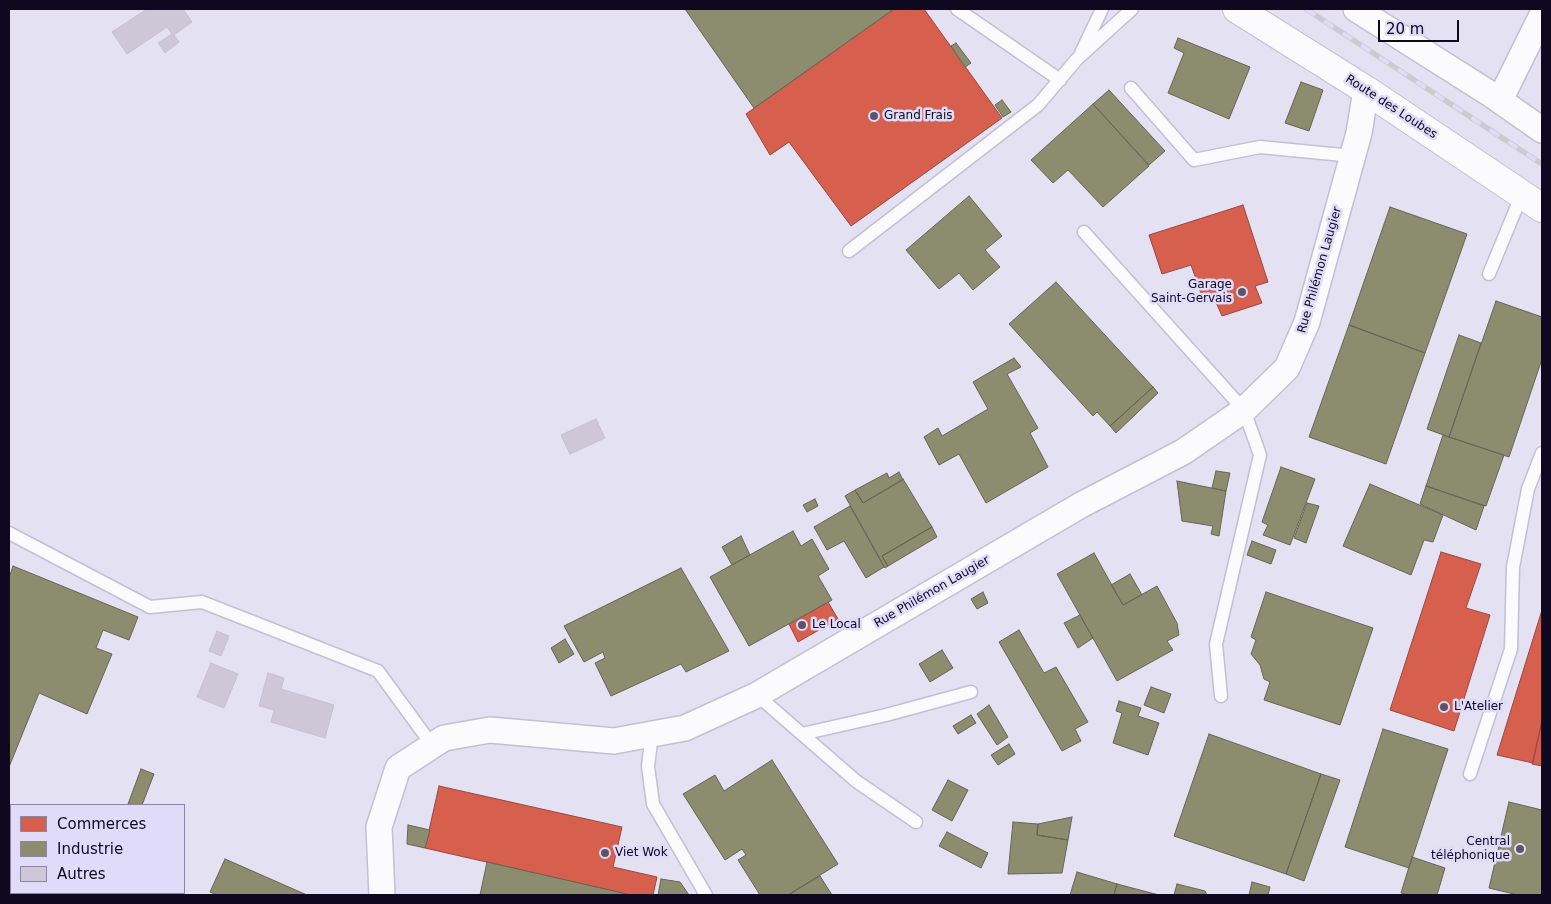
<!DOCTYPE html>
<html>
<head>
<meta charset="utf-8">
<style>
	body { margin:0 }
	#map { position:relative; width:1551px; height:904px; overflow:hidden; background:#e4e1f2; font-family:"DejaVu Sans",sans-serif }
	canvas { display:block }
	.frame { position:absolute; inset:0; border:10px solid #0e0821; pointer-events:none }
	.legend { position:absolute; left:10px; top:804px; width:175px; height:90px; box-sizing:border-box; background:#dfdbf8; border:1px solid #8b87a2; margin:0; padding:6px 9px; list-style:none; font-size:15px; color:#0e0821 }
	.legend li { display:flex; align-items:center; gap:10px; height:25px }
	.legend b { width:25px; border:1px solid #8b87a2 }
	.scale { position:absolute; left:1378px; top:20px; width:81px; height:22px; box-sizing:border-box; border:2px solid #0e0821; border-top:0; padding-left:6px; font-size:15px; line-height:18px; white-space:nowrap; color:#0e0821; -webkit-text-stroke:4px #dfdbf8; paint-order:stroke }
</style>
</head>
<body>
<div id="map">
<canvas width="1551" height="904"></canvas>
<div class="frame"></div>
<ul class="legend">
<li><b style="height:14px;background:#d6604d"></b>Commerces</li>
<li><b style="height:14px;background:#8c8c6e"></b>Industrie</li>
<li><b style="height:14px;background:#cec7d8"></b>Autres</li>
</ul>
<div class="scale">20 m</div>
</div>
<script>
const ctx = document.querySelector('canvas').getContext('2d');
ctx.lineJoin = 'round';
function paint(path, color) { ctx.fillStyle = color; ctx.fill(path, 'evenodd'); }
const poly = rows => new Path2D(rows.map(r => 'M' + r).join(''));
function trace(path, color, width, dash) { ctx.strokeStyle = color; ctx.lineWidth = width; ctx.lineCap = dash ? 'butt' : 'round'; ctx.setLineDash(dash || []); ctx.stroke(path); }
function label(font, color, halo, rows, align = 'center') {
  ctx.font = font + ' "DejaVu Sans",sans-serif'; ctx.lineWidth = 5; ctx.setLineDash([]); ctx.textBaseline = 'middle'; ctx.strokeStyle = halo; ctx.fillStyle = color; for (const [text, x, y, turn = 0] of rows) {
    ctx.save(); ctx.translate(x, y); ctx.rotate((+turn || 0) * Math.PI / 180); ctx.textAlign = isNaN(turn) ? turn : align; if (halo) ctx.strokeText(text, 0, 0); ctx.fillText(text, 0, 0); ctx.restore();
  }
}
const shops = poly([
	[894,9,924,9,1002,118,851,226,789,142,770,155,746,114,894,9],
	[1243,205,1268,282,1255,286,1262,303,1222,316,1215,300,1204,302,1191,265,1162,274,1149,235,1243,205],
	[1441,552,1481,564,1466,608,1490,615,1454,731,1390,710,1441,552],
	[828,602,838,619,798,642,789,624,828,602],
	[1542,610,1542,721,1533,763,1497,755,1542,610],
	[1542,721,1542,766,1532,764,1542,721],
	[439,786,622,827,613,867,657,877,653,895,631,895,425,848,439,786]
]);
paint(shops, '#d6604d');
trace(shops, '#9a4640', 1);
const industry = poly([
	[685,9,894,9,754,108,685,9],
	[1178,38,1250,67,1229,119,1168,93,1184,53,1174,48,1178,38],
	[956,43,971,63,965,67,951,46,956,43],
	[1301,82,1323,90,1309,131,1285,123,1301,82],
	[1109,90,1165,151,1149,165,1093,104,1109,90],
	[1002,100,1011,112,1003,117,995,105,1002,100],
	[1093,104,1149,166,1103,207,1068,170,1053,183,1031,160,1093,104],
	[969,196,1002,236,985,250,1000,267,973,290,959,273,939,289,906,250,969,196],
	[1390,207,1467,234,1425,353,1349,325,1390,207],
	[1056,282,1153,387,1110,426,1097,412,1093,416,1009,324,1056,282],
	[1496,301,1542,317,1542,359,1509,457,1449,437,1496,301],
	[1349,325,1425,353,1386,464,1309,437,1349,325],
	[1459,335,1481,343,1449,437,1427,429,1459,335],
	[1014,358,1021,367,1007,374,1038,428,1030,433,1048,467,986,503,959,454,939,465,924,437,938,428,942,436,988,409,973,382,1014,358],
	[1153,387,1158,393,1116,433,1110,426,1153,387],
	[1443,435,1504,455,1486,506,1426,486,1443,435],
	[1281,467,1315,479,1290,545,1263,535,1268,525,1262,522,1281,467],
	[1216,471,1230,473,1226,491,1212,488,1216,471],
	[899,472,903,480,863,503,855,490,887,473,889,478,899,472],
	[903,479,932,527,882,556,888,566,885,568,845,496,855,490,863,503,903,479],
	[1177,481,1226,491,1219,536,1211,534,1213,526,1182,521,1177,481],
	[1370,484,1443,515,1433,542,1424,540,1411,575,1343,546,1370,484],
	[1426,486,1484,506,1476,530,1420,504,1426,486],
	[815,499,818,506,807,512,803,505,815,499],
	[1307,503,1319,506,1306,543,1294,538,1307,503],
	[850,506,884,567,866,578,844,541,827,550,814,527,850,506],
	[932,527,937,537,888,566,882,556,932,527],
	[793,531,801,546,812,539,829,569,818,576,832,600,749,646,710,577,793,531],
	[741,536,750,555,732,565,722,547,741,536],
	[1252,541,1276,550,1271,564,1247,555,1252,541],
	[1094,553,1123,605,1157,586,1177,623,1179,635,1167,641,1173,650,1117,681,1057,574,1094,553],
	[13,566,138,617,129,640,103,630,96,648,112,654,87,714,39,693,9,767,9,578,13,566],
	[681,568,729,651,686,672,681,664,611,696,595,663,605,658,603,652,584,662,564,626,681,568],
	[1130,574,1142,595,1123,605,1111,585,1130,574],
	[983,592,988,603,977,609,971,599,983,592],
	[1266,592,1373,628,1340,725,1264,700,1270,682,1264,679,1260,665,1251,654,1256,640,1251,637,1266,592],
	[1080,615,1093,638,1078,648,1064,623,1080,615],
	[1019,630,1044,673,1056,667,1088,722,1075,729,1081,741,1062,751,999,642,1019,630],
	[565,639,574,654,559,663,551,648,565,639],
	[942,650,953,668,930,682,919,664,942,650],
	[1151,687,1171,694,1164,713,1144,705,1151,687],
	[1119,701,1141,708,1138,716,1159,723,1148,755,1113,743,1122,713,1116,711,1119,701],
	[989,705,1008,737,997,745,977,714,989,705],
	[971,715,976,723,958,734,953,726,971,715],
	[1383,729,1448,749,1409,868,1345,847,1383,729],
	[1209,734,1321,774,1286,874,1174,836,1209,734],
	[1009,744,1015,754,998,765,991,755,1009,744],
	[772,760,838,864,788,895,760,895,738,860,746,855,742,849,725,860,683,794,715,775,724,791,772,760],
	[141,769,154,774,142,805,132,805,128,804,141,769],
	[1321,774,1340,780,1304,881,1286,874,1321,774],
	[948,780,968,790,952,821,932,810,948,780],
	[1509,802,1542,810,1542,895,1518,895,1489,888,1509,802],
	[1072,817,1068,840,1037,835,1038,824,1072,817],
	[1013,822,1038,824,1037,835,1068,840,1062,873,1008,874,1013,822],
	[408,825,430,830,425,848,407,844,408,825],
	[947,832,988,853,981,868,939,846,947,832],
	[1412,857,1445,868,1437,895,1408,895,1401,893,1412,857],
	[225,859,307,895,217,895,210,892,225,859],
	[487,862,627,894,627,895,480,895,487,862],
	[1077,872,1117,884,1114,895,1070,895,1077,872],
	[820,876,832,895,788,895,820,876],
	[661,879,680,882,689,895,658,895,661,879],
	[1252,882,1270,887,1268,895,1249,895,1252,882],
	[1117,884,1159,895,1114,895,1117,884],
	[1177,884,1205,891,1207,895,1174,895,1177,884]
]);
paint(industry, '#8c8c6e');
trace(industry, '#666457', 1);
const building = poly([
	[147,9,183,9,192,22,174,35,179,42,165,53,158,43,172,34,167,27,127,54,112,32,147,9],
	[596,419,605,438,570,454,561,435,596,419],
	[217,631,229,636,221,656,209,651,217,631],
	[211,663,238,674,224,708,197,697,211,663],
	[268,673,284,678,281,689,334,705,325,738,271,722,274,710,259,706,268,673]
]);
paint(building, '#cec7d8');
trace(building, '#c7bed3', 1);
const service = poly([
	[957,9,1060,80],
	[1081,53,1102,9],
	[1131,88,1194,160,1260,147,1353,156],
	[1084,232,1244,410,1260,455,1216,644,1221,696],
	[849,251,1038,105,1077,59,1132,9],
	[1489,274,1522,194],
	[9,533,150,607,202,602,378,671,432,745],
	[757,695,856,781,916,822],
	[652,734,648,766,653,804,706,895],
	[802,734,886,715,971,692],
	[1470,774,1511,649,1513,567,1528,489,1542,453]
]);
const minor = poly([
	[1356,9,1492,95,1542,130],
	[1500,100,1542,15],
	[382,895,379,827,398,768,444,738,490,730,614,741,685,728,757,695,1081,505,1183,452,1244,410,1287,368,1307,322,1359,133,1366,90]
]);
const secondary = poly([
	[1237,9,1366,90,1542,208]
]);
trace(service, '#c3bfd4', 15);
trace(minor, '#c3bfd4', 28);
trace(secondary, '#c3bfd4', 30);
trace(service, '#fbfafd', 12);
trace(minor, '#fbfafd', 25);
trace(secondary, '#fbfafd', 28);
const rail = poly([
	[1306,9,1542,164]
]);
trace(rail, '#cacacf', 5.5);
trace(rail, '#dfdbf8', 4, [11]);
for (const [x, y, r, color] of [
	[874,116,5,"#59546a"],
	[1242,292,5,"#59546a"],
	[802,625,5,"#59546a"],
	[1444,707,5,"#59546a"],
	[1520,849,5,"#59546a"],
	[605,853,5,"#59546a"]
]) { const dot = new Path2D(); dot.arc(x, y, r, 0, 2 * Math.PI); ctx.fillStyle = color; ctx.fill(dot); trace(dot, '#dfdbf8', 2); }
label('12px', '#0e0821', '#dfdbf8', [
	["Route des Loubes",1391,107,33],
	["Rue Philémon Laugier",1320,270,-74],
	["Rue Philémon Laugier",932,592,-30]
]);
label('12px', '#0e0821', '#dfdbf8', [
	["Grand Frais",884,116],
	["Garage",1232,285,"right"],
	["Saint-Gervais",1232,299,"right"],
	["Le Local",812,625],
	["L'Atelier",1454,707],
	["Central",1510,842,"right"],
	["téléphonique",1510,856,"right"],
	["Viet Wok",615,853]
], 'left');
</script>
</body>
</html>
